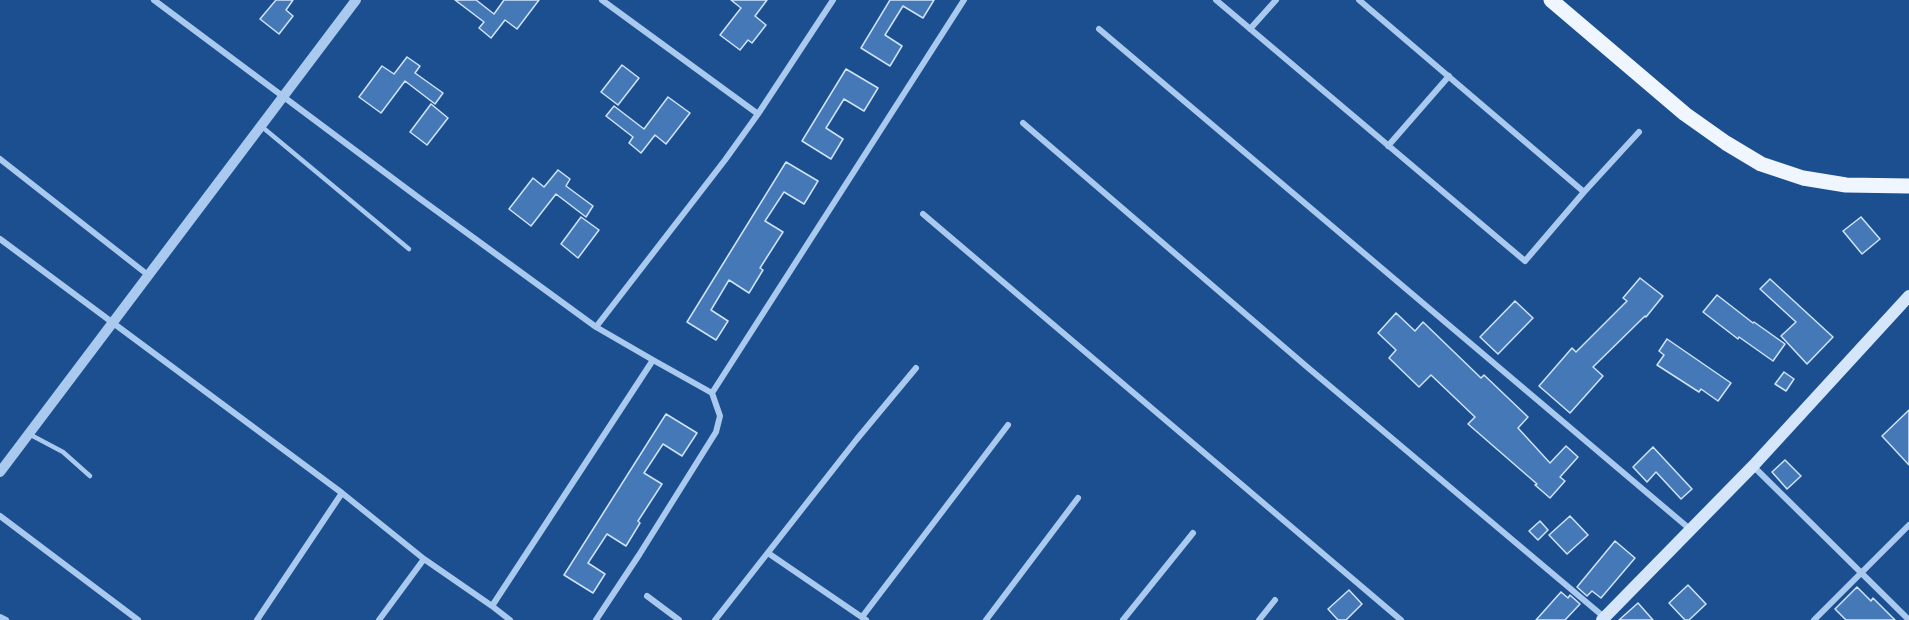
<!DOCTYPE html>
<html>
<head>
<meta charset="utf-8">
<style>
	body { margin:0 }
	canvas { display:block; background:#1b4f8f }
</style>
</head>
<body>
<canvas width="1909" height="620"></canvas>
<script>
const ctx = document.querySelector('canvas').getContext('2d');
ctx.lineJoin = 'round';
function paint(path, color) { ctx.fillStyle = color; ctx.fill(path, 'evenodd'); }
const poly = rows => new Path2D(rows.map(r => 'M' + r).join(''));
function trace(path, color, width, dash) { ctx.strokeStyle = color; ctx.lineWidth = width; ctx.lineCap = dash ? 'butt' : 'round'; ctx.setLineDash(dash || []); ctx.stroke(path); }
const building = poly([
	[276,0,293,0,286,10,293,16,279,34,260,19,276,0],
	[455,0,476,0,494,14,504,0,539,0,517,29,505,20,491,38,479,28,484,22,455,0],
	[731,0,767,0,755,16,766,25,752,43,748,40,740,50,720,35,741,8,731,0],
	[890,0,934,0,923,18,903,6,885,35,902,46,890,66,861,48,890,0],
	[407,57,420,66,415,73,443,93,435,104,405,81,381,113,359,97,382,66,394,74,407,57],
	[622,65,639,78,618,105,601,92,622,65],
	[846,69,878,88,864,111,844,99,826,128,843,139,831,159,802,141,846,69],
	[668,97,690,113,666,144,655,135,641,153,629,143,633,137,606,116,614,106,644,129,668,97],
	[431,104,448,118,427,145,410,132,431,104],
	[786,162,818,181,804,204,784,192,765,221,783,232,760,268,763,270,749,293,729,280,711,310,728,321,716,340,687,322,786,162],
	[558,170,570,179,566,186,593,206,586,217,556,194,531,226,509,209,533,178,544,187,558,170],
	[581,217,599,230,578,258,561,244,581,217],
	[1861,217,1880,239,1862,254,1843,231,1861,217],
	[1640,278,1663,296,1646,317,1645,316,1593,367,1603,376,1570,413,1539,386,1572,348,1576,352,1627,301,1623,298,1640,278],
	[1770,279,1833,337,1807,364,1781,336,1796,322,1760,289,1770,279],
	[1717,295,1753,323,1754,322,1785,344,1773,361,1739,337,1738,339,1703,312,1717,295],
	[1515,301,1533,318,1498,354,1480,337,1515,301],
	[1396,313,1415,331,1423,322,1481,378,1484,375,1528,417,1518,428,1550,463,1566,446,1578,457,1560,477,1565,481,1550,498,1535,485,1537,484,1468,424,1475,417,1431,375,1419,387,1389,358,1396,350,1378,333,1396,313],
	[1667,339,1731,383,1718,401,1701,389,1699,392,1657,365,1664,355,1659,351,1667,339],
	[1784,372,1794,379,1786,391,1775,384,1784,372],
	[1909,410,1909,465,1882,436,1909,410],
	[666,414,697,433,682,456,663,444,644,473,662,484,638,521,640,523,626,546,607,534,588,563,605,574,593,593,564,575,666,414],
	[1653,447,1692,489,1681,499,1656,472,1647,482,1633,467,1653,447],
	[1785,460,1801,476,1787,489,1772,472,1785,460],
	[1570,516,1588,535,1567,554,1549,535,1570,516],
	[1540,521,1548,530,1538,540,1529,531,1540,521],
	[1615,541,1635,558,1601,598,1592,591,1587,596,1577,587,1615,541],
	[1688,585,1706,604,1689,620,1685,620,1669,603,1688,585],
	[1857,587,1871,601,1873,598,1895,620,1846,620,1835,609,1857,587],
	[1349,590,1362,604,1346,620,1338,620,1328,609,1349,590],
	[1561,592,1568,598,1570,595,1580,604,1565,620,1536,620,1561,592],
	[1638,603,1653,620,1619,620,1638,603]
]);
paint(building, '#4478b7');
trace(building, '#cfe3fa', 1.5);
trace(poly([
	[261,126,409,249],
	[29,434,63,452,90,476]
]), '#a9c9ee', 4.5);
trace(poly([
	[154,0,419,198,596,327,653,360],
	[602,0,758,114],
	[1216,0,1525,261,1584,192,1639,132],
	[1359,0,1584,192],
	[1099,29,1691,530],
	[1250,29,1276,0],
	[1023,123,1306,366,1604,617],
	[1388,146,1449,76],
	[0,159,148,275],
	[923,214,1401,620],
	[0,239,342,493,424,559,492,606],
	[596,327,725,160,758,114,833,0],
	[1753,466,1909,620],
	[0,516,138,620],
	[768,553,866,620],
	[647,596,679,620],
	[0,617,6,620],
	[862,617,1008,425],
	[257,620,342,493],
	[379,620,424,559],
	[510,620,492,606,653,360,712,393,964,0],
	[596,620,639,555,716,432,720,416,712,393],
	[715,620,857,439,916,368],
	[986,620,1078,498],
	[1123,620,1193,533],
	[1259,620,1275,600],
	[1814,620,1909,525]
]), '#a9c9ee', 6);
trace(poly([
	[0,472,356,0]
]), '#a9c9ee', 10);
trace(poly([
	[1602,620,1753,466,1909,296]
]), '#d6e6fa', 12);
trace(poly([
	[1551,0,1685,114,1726,143,1761,164,1803,178,1846,185,1909,186]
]), '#f0f6ff', 15);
</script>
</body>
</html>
